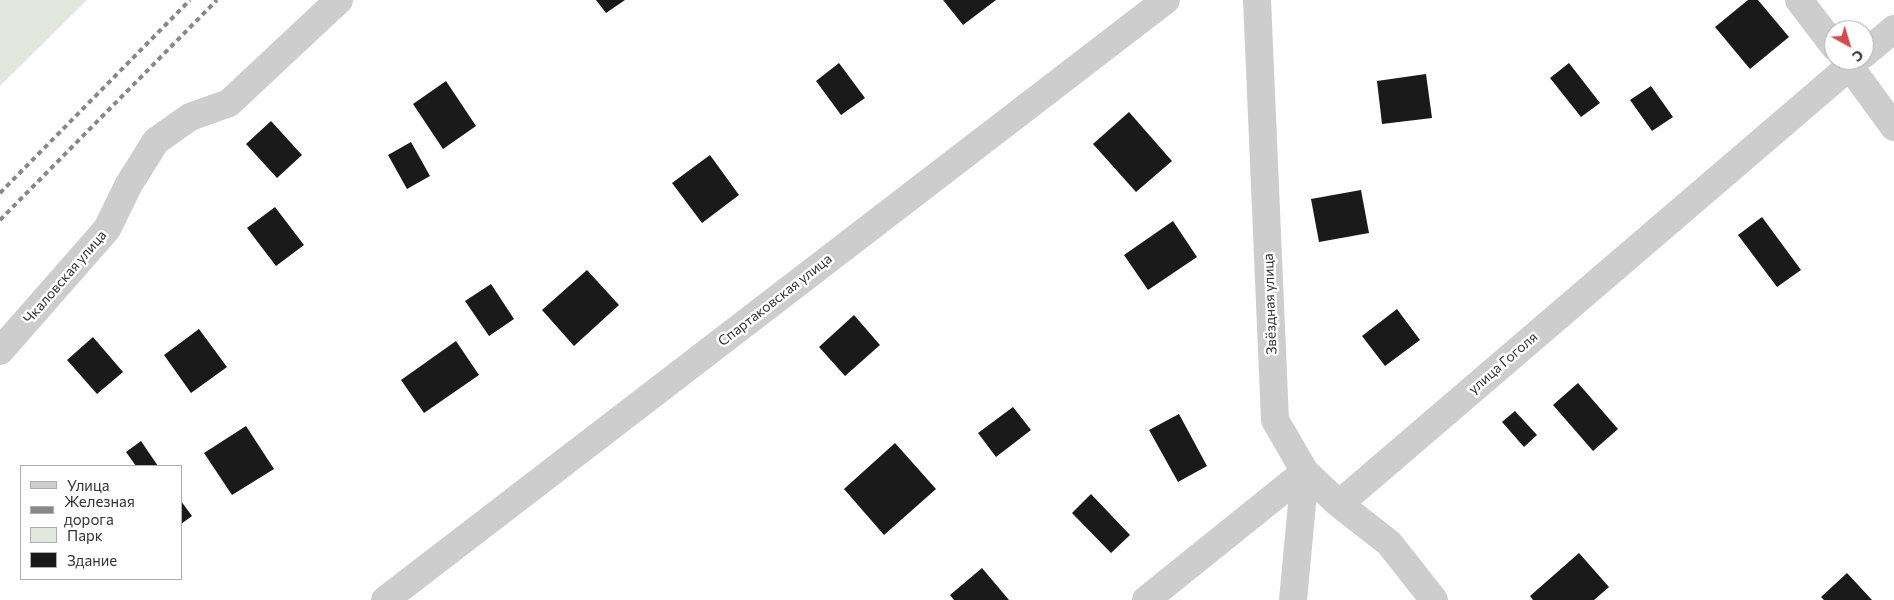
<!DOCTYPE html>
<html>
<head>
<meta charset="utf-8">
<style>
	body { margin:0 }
	#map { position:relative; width:1894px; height:600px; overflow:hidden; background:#fff; font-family:Commissioner,sans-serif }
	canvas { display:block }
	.legend { position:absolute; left:20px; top:465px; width:162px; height:115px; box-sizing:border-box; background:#fff; border:1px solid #adadad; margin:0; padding:6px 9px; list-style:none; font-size:15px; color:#333 }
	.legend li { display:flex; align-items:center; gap:10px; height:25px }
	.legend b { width:25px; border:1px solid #adadad }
	.north { position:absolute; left:1824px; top:20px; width:50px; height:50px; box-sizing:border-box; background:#fff; border:1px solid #adadad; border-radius:50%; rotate:141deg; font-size:14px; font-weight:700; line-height:20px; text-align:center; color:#333 }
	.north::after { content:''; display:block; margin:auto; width:18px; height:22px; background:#d5494c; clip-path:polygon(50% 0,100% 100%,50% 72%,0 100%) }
</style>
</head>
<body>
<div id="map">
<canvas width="1894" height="600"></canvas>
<ul class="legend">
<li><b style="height:6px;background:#cdcdcd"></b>Улица</li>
<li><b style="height:6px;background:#888"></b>Железная дорога</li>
<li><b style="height:14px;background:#e2e8dd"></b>Парк</li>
<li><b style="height:14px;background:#1a1a1a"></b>Здание</li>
</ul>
<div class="north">С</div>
</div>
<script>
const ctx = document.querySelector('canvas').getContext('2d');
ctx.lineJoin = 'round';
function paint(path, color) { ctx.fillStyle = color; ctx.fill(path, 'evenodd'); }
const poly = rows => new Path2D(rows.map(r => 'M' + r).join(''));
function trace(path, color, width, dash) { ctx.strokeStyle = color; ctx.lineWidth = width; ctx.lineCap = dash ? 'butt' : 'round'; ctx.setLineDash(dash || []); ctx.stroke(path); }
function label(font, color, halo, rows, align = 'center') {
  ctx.font = font + ' Commissioner,sans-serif'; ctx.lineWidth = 5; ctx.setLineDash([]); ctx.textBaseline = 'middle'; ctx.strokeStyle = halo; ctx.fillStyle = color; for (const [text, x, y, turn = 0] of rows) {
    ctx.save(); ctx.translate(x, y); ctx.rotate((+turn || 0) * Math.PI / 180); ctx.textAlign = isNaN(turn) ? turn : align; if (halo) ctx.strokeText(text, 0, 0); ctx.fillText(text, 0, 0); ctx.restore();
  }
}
paint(poly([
	[0,0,87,0,0,86]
]), '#e2e8dd');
paint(poly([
	[596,0,625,0,606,13],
	[943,0,996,0,963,25],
	[1748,0,1758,0,1789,37,1750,69,1715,27],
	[839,63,865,98,841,115,816,81],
	[1569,63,1600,103,1581,117,1550,78],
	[1426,74,1432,118,1382,124,1377,81],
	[446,81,476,126,443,149,413,104],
	[1651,86,1673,117,1652,131,1630,100],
	[1129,112,1172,161,1136,192,1093,144],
	[271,121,302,155,277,178,246,144],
	[411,142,430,176,407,189,388,155],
	[710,155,739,195,702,223,672,183],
	[1361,190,1369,233,1319,242,1311,199],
	[275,207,304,245,276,266,247,228],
	[1762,217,1801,270,1777,287,1738,235],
	[1173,221,1197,257,1148,290,1124,255],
	[587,270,619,305,574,346,542,310],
	[491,284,514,319,489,336,465,301],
	[1397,309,1420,340,1385,366,1362,336],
	[854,315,880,345,845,376,819,347],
	[199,329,227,367,191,393,164,355],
	[93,337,123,372,97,394,67,360],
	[456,341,479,375,424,413,401,380],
	[1578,383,1618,429,1593,451,1553,405],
	[1013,407,1031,430,996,457,978,433],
	[1515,411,1537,435,1524,447,1502,422],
	[1179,414,1207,466,1178,482,1149,430],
	[246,426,274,469,232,495,204,453],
	[141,441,158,466,136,466,126,452],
	[895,443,936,489,884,535,844,489],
	[1091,494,1130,535,1111,553,1072,513],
	[181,501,192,516,181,524],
	[1579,553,1609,587,1594,600,1533,600,1530,596],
	[982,568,1009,600,954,600,950,595],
	[1847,573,1872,600,1824,600,1821,597]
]), '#1a1a1a');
trace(poly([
	[1257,0,1275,420,1305,472,1293,600],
	[1799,0,1834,46],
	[1864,54,1894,29],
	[1845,60,1894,127],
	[0,351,107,229,129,184,156,141,190,117,229,103,339,0],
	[1339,504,1389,543,1434,600],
	[385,600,1166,0],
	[1146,600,1305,472,1339,504,1857,60]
]), '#cdcdcd', 28);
trace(poly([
	[0,193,190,0],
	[0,220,217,0]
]), '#888', 4, [5, 4]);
label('14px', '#333', '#fff', [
	["Чкаловская улица",65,277,-49],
	["Спартаковская улица",775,300,-38],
	["Звёздная улица",1270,304,-92],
	["улица Гоголя",1503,363,-41]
]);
</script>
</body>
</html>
